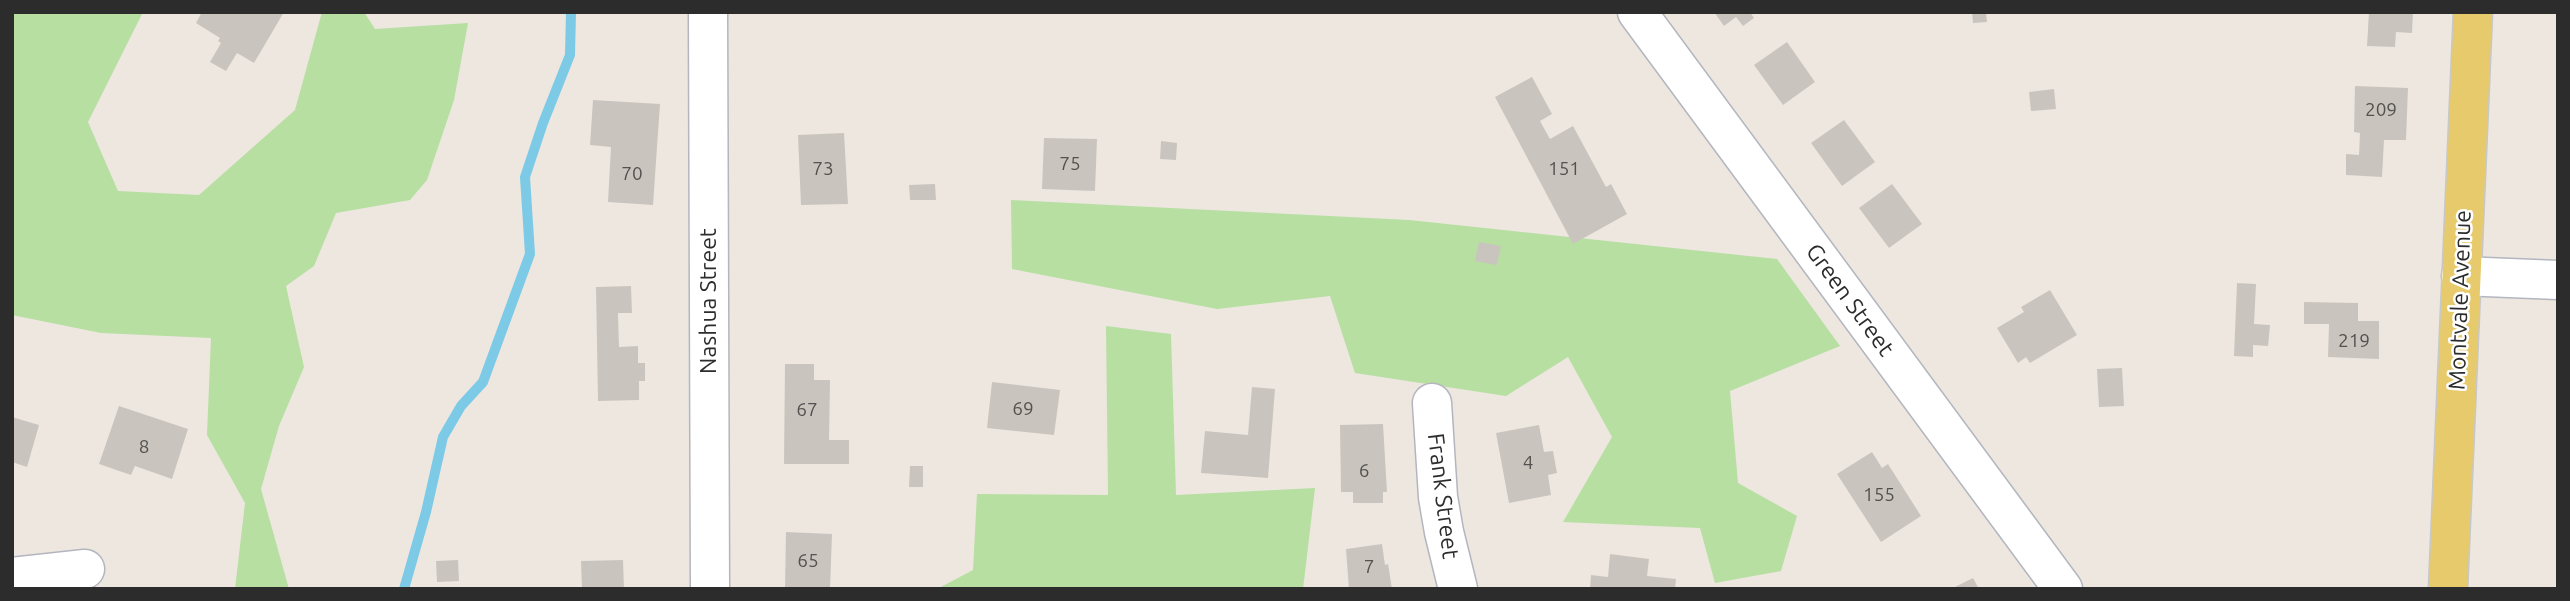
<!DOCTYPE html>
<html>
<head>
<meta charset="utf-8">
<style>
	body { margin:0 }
	#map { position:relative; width:2570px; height:601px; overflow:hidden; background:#ede7e0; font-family:Ubuntu,sans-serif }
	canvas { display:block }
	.frame { position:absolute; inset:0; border:14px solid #2c2c2c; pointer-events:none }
</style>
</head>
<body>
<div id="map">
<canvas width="2570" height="601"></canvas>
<div class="frame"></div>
</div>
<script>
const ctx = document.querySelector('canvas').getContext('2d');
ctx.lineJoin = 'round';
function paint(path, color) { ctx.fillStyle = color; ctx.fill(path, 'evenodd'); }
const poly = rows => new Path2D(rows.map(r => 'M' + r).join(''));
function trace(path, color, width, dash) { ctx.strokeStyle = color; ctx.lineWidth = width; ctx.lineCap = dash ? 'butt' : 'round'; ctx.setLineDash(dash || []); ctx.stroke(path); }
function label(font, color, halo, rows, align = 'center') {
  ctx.font = font + ' Ubuntu,sans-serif'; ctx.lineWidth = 5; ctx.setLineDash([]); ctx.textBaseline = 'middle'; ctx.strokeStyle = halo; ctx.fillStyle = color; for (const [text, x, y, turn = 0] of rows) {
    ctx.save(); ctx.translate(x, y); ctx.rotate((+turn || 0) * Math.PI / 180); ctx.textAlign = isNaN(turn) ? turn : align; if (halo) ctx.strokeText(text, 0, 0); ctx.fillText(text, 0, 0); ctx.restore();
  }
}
paint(poly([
	[12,12,143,12,88,122,118,191,199,195,295,110,322,12,364,12,375,29,468,23,454,100,427,180,410,200,336,213,314,266,286,286,304,367,279,426,261,489,289,589,235,589,245,503,207,435,211,338,101,333,12,315],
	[1011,200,1409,220,1777,259,1840,346,1730,391,1738,483,1797,516,1781,571,1715,583,1700,528,1563,522,1612,437,1568,357,1506,396,1355,373,1330,296,1217,309,1012,269],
	[1106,326,1171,334,1176,495,1315,488,1303,589,937,589,973,570,977,494,1108,495]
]), '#b6dfa1');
trace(poly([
	[404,589,426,512,443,437,461,406,483,382,530,254,525,177,543,123,570,55,571,12]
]), '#7ccae6', 10);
paint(poly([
	[202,12,284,12,254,63,237,53,226,71,210,62,221,43,218,41,220,38,196,23],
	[1714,12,1750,12,1754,18,1743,26,1736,17,1724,26],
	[1972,12,1986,12,1987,22,1973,23],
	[2369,12,2413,12,2412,33,2396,32,2395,47,2367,46],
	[1787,42,1815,82,1783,105,1754,65],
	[1532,77,1552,114,1540,121,1550,139,1573,126,1606,187,1611,184,1627,214,1573,244,1495,97],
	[2355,86,2408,88,2406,140,2384,140,2382,177,2346,175,2346,154,2359,155,2360,133,2354,132],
	[2054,89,2056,109,2031,111,2029,92],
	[593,100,660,104,653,205,608,202,611,147,590,145],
	[1844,120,1875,162,1842,186,1811,143],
	[844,133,848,204,801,205,798,135],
	[1044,138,1097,139,1095,191,1042,189],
	[1161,141,1177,143,1176,160,1160,159],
	[935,184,936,200,910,200,909,185],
	[1892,184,1922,224,1889,248,1859,208],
	[1479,242,1501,246,1497,265,1475,261],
	[2237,283,2256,284,2254,324,2270,325,2268,346,2253,345,2253,357,2234,356],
	[631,286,632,313,618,313,619,347,638,346,638,363,645,363,645,381,639,381,639,400,598,401,596,287],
	[2050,290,2077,335,2030,363,2026,357,2018,363,1997,328,2024,312,2021,307],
	[2304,302,2358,303,2358,321,2379,321,2379,359,2328,357,2329,324,2304,324],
	[785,364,814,364,814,380,830,380,829,440,849,440,849,464,784,464],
	[2122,368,2124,406,2099,407,2097,369],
	[992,382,1060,390,1054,435,987,428],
	[1252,387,1275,389,1268,478,1201,473,1205,431,1248,435],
	[119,406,188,429,172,479,135,466,131,475,99,464],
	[12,417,39,425,27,467,12,462],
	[1383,424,1387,492,1383,492,1383,503,1353,503,1353,492,1341,492,1340,425],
	[1539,425,1544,452,1553,451,1557,473,1548,475,1551,495,1509,503,1496,433],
	[1872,452,1882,468,1888,464,1921,516,1881,542,1837,474],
	[910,466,923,466,923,487,909,487],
	[786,532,832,534,830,589,785,589],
	[1382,544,1385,565,1388,564,1392,589,1349,589,1346,549],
	[1610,554,1649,559,1647,576,1676,579,1675,589,1590,589,1591,575,1608,577],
	[458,560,459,581,437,582,436,561],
	[623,560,624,589,582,589,581,561],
	[1973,578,1979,589,1951,589]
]), '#c9c5be');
const street = poly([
	[708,12,710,589],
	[2461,276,2558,280],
	[1432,403,1438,497,1444,532,1458,589],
	[12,577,85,569]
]);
const secondary = poly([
	[1637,12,2063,589]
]);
const primary = poly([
	[2448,589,2473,12]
]);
trace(street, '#b3b6bf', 41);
trace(secondary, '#b3b6bf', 41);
trace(primary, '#c8c8c8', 41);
trace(street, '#fff', 38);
trace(secondary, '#fff', 38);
trace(primary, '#e7ca6b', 38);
label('19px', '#535250', null, [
	["209",2381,110],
	["75",1070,164],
	["73",823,169],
	["151",1564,169],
	["70",632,174],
	["219",2354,341],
	["69",1023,409],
	["67",807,410],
	["8",144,447],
	["4",1528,463],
	["6",1364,471],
	["155",1879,495],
	["65",808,561],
	["7",1369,567]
]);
label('23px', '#2c2c2c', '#fff', [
	["Green Street",1850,300,54],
	["Montvale Avenue",2460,300,-88],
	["Nashua Street",708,301,-90],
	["Frank Street",1443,496,83]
]);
</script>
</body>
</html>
